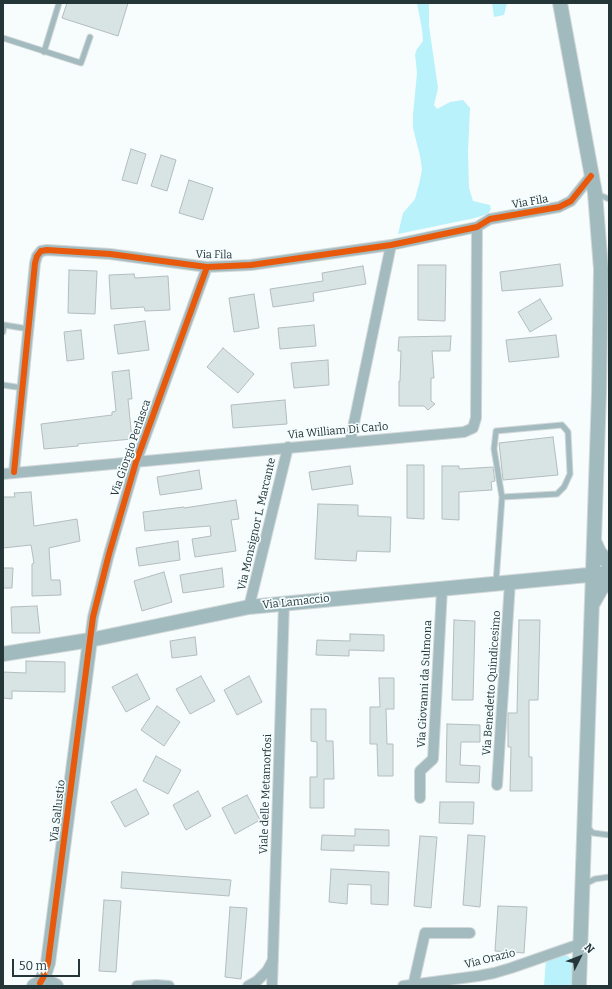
<!DOCTYPE html>
<html>
<head>
<meta charset="utf-8">
<style>
	body { margin:0 }
	#map { position:relative; width:612px; height:989px; overflow:hidden; background:#f7fcfd; font-family:Bitter,serif }
	canvas { display:block }
	.frame { position:absolute; inset:0; border:4px solid #253638; pointer-events:none }
	.north { position:absolute; left:560px; top:937px; width:40px; height:40px; -webkit-text-stroke:3px #f5fdff; paint-order:stroke; rotate:48deg; font-size:11px; font-weight:700; line-height:16px; text-align:center; color:#253638 }
	.north::after { content:''; display:block; margin:auto; width:14px; height:18px; background:#253638; clip-path:polygon(50% 0,100% 100%,50% 72%,0 100%) }
	.scale { position:absolute; left:12px; top:959px; width:68px; height:18px; box-sizing:border-box; border:2px solid #253638; border-top:0; padding-left:5px; font-size:12px; line-height:14px; white-space:nowrap; color:#253638; -webkit-text-stroke:3px #f5fdff; paint-order:stroke }
</style>
</head>
<body>
<div id="map">
<canvas width="612" height="989"></canvas>
<div class="frame"></div>
<div class="north">N</div>
<div class="scale">50 m</div>
</div>
<script>
const ctx = document.querySelector('canvas').getContext('2d');
ctx.lineJoin = 'round';
function paint(path, color) { ctx.fillStyle = color; ctx.fill(path, 'evenodd'); }
const poly = rows => new Path2D(rows.map(r => 'M' + r).join(''));
function trace(path, color, width, dash) { ctx.strokeStyle = color; ctx.lineWidth = width; ctx.lineCap = dash ? 'butt' : 'round'; ctx.setLineDash(dash || []); ctx.stroke(path); }
function label(font, color, halo, rows, align = 'center') {
  ctx.font = font + ' Bitter,serif'; ctx.lineWidth = 3.5; ctx.setLineDash([]); ctx.textBaseline = 'middle'; ctx.strokeStyle = halo; ctx.fillStyle = color; for (const [text, x, y, turn = 0] of rows) {
    ctx.save(); ctx.translate(x, y); ctx.rotate((+turn || 0) * Math.PI / 180); ctx.textAlign = isNaN(turn) ? turn : align; if (halo) ctx.strokeText(text, 0, 0); ctx.fillText(text, 0, 0); ctx.restore();
  }
}
paint(poly([
	[417,3,429,3,429,26,438,88,434,105,437,109,450,102,463,100,470,108,468,151,469,188,473,201,490,205,491,209,488,214,475,218,398,234,403,213,415,199,420,180,422,169,420,156,413,128,413,115,417,73,415,54,417,49,423,41,422,29],
	[492,3,507,3,504,15,494,17],
	[562,954,568,956,574,962,574,986,544,986,546,960]
]), '#baf2fb');
const building = poly([
	[67,3,128,3,118,36,62,18,67,3],
	[131,149,146,154,137,184,122,180,131,149],
	[161,155,176,160,167,191,151,186,161,155],
	[189,180,213,188,203,220,179,213,189,180],
	[560,264,563,286,502,291,500,272,560,264],
	[418,265,446,265,445,321,418,320,418,265],
	[363,266,366,284,313,293,314,301,273,307,270,289,323,281,322,273,363,266],
	[69,270,97,271,95,314,68,313,69,270],
	[134,274,135,278,168,276,170,310,145,311,144,307,111,309,109,275,134,274],
	[254,294,259,328,234,332,229,298,254,294],
	[540,299,552,319,530,332,518,312,540,299],
	[145,321,149,350,118,354,114,325,145,321],
	[314,325,316,346,280,349,278,328,314,325],
	[81,330,84,359,67,361,64,332,81,330],
	[556,335,559,357,509,362,506,340,556,335],
	[451,336,450,351,432,351,434,378,431,378,431,401,435,404,428,410,424,406,399,406,399,381,400,381,401,351,398,351,399,337,451,336],
	[223,348,254,374,238,393,207,367,223,348],
	[328,360,329,385,294,388,291,363,328,360],
	[129,370,132,399,128,399,132,439,78,444,78,446,44,449,41,424,112,415,112,412,116,411,112,372,129,370],
	[285,400,287,424,233,428,231,405,285,400],
	[553,437,558,475,503,480,499,443,553,437],
	[407,465,424,465,424,519,407,518,407,465],
	[350,466,353,484,312,490,309,472,350,466],
	[442,466,459,466,459,469,493,467,495,481,491,482,492,490,459,492,459,520,442,519,442,466],
	[199,470,202,489,160,495,157,477,199,470],
	[31,492,34,526,77,519,80,541,49,548,51,580,60,580,61,595,32,596,32,564,34,563,31,545,3,548,3,497,15,497,14,493,31,492],
	[236,500,239,519,231,520,236,551,195,557,192,539,211,536,210,526,145,531,143,512,184,507,184,508,236,500],
	[318,504,358,505,358,516,391,517,390,552,357,551,356,561,315,559,318,504],
	[178,541,180,560,139,566,136,548,178,541],
	[3,568,13,568,12,588,3,588,3,568],
	[222,568,224,587,183,593,180,575,222,568],
	[164,572,172,602,142,611,134,581,164,572],
	[37,606,40,633,12,633,11,607,37,606],
	[454,620,475,621,473,700,452,700,454,620],
	[519,620,540,620,538,700,529,700,529,757,532,757,532,791,510,791,511,747,508,747,508,713,517,713,519,620],
	[350,634,384,635,384,651,349,650,349,656,316,655,317,640,350,641,350,634],
	[195,637,197,655,172,658,170,641,195,637],
	[26,661,65,662,65,692,12,691,12,699,3,698,3,672,26,673,26,661],
	[137,674,150,699,126,712,112,687,137,674],
	[201,676,215,701,190,714,176,689,201,676],
	[249,676,262,702,237,715,224,690,249,676],
	[379,678,394,678,394,709,386,709,387,744,393,744,393,776,378,776,377,744,370,744,370,707,380,707,379,678],
	[157,706,180,722,164,746,141,730,157,706],
	[311,709,326,709,326,741,333,741,334,779,324,779,324,808,310,808,310,777,317,777,317,742,311,741,311,709],
	[447,724,480,725,480,742,461,742,460,765,480,766,479,783,446,782,447,724],
	[156,756,181,770,168,794,143,781,156,756],
	[136,789,149,814,125,827,111,802,136,789],
	[198,791,211,816,186,830,173,805,198,791],
	[247,795,260,820,235,834,222,808,247,795],
	[440,802,474,802,473,824,439,823,440,802],
	[355,829,389,830,389,846,354,845,354,851,321,850,322,835,355,836,355,829],
	[468,835,485,836,480,907,463,905,468,835],
	[420,836,437,837,431,908,414,906,420,836],
	[331,869,389,872,388,905,371,904,371,885,348,884,347,904,329,902,331,869],
	[122,872,231,880,229,896,121,888,122,872],
	[104,900,121,901,116,972,99,971,104,900],
	[498,906,527,907,524,953,495,951,498,906],
	[230,907,247,908,241,979,225,977,230,907]
]);
paint(building, '#d8e3e4');
trace(building, '#b3bdbe', 1);
const lane = poly([
	[3,38,81,63,90,37],
	[44,52,59,3],
	[597,194,609,199],
	[3,332,4,325,29,329],
	[3,385,23,388],
	[496,582,502,497,557,494,564,487,570,474,568,432,562,425,496,431,494,449,502,497],
	[587,827,593,833,609,835],
	[585,884,595,879,609,877]
]);
const street = poly([
	[350,442,391,245],
	[14,472,35,263,37,256,41,251,47,250,110,254,207,267,251,265,391,245,477,227,490,219,559,207,571,201,591,176],
	[3,474,464,432,473,428,476,418,477,227],
	[249,607,288,447],
	[90,640,93,617,109,554,136,462,207,267],
	[497,785,510,582],
	[420,798,420,771,433,759,442,589],
	[137,986,156,985,169,986],
	[248,986,257,981,267,971,273,960],
	[272,986,284,603],
	[403,986,478,976,494,973,511,968,580,944],
	[413,986,425,933,470,933]
]);
const secondary = poly([
	[560,3,595,193,601,269,599,393,579,986],
	[594,541,599,552,609,564],
	[593,603,601,589,609,581],
	[3,654,90,640,249,607,609,573],
	[40,983,43,978,48,963,90,640],
	[34,986,40,983,45,982,50,983,56,986]
]);
trace(lane, '#d2d8d9', 7);
trace(street, '#d2d8d9', 12);
trace(secondary, '#d2d8d9', 16);
trace(lane, '#a3bbbf', 5);
trace(street, '#a3bbbf', 10);
trace(secondary, '#a0babd', 14);
trace(poly([
	[14,472,35,263,37,256,41,251,47,250,110,254,207,267,251,265,391,245,477,227,490,219,559,207,571,201,591,176],
	[40,983,43,978,48,963,93,617,109,554,136,462,207,267]
]), '#e8590c', 6);
label('11px', '#253638', '#f5fdff', [
	["Via Fila",530,202,-10],
	["Via Fila",214,255,1],
	["Via William Di Carlo",338,431,-5],
	["Via Giorgio Perlasca",131,448,-71],
	["Via Monsignor L. Marcante",257,524,-77],
	["Via Lamaccio",296,602,-6],
	["Via Benedetto Quindicesimo",492,683,-86],
	["Via Giovanni da Sulmona",425,684,-87],
	["Viale delle Metamorfosi",266,794,-88],
	["Via Sallustio",58,811,-83],
	["Via Orazio",490,959,-14]
]);
</script>
</body>
</html>
